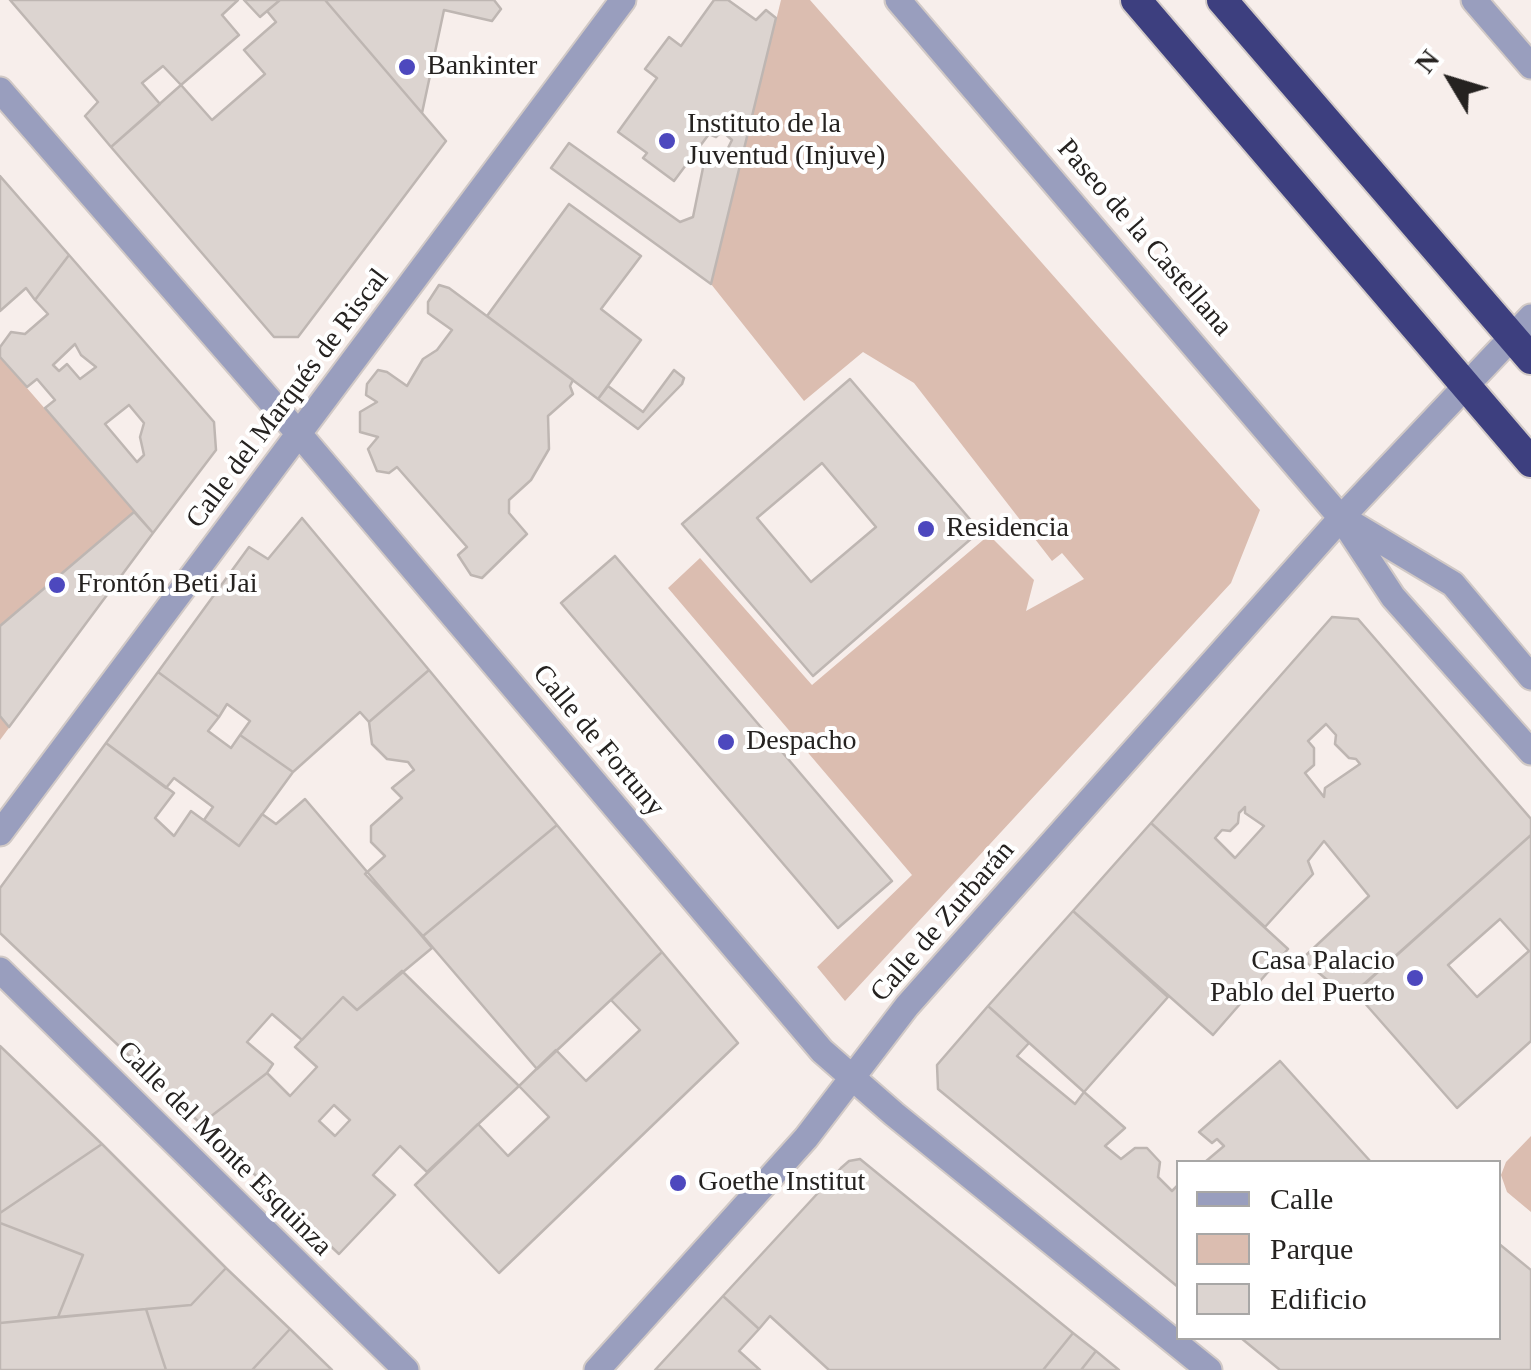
<!DOCTYPE html>
<html>
<head>
<meta charset="utf-8">
<style>
	body { margin:0 }
	#map { position:relative; width:1531px; height:1370px; overflow:hidden; background:#f7eeeb; font-family:"Times New Roman",serif }
	canvas { display:block }
	.legend { position:absolute; left:1176px; top:1160px; width:325px; height:180px; box-sizing:border-box; background:#fff; border:2px solid #a8a7a6; margin:0; padding:12px 18px; list-style:none; font-size:30px; color:#252220 }
	.legend li { display:flex; align-items:center; gap:20px; height:50px }
	.legend b { width:50px; border:2px solid #a8a7a6 }
	.north { position:absolute; left:1401px; top:30px; width:100px; height:100px; -webkit-text-stroke:8px #fff; paint-order:stroke; rotate:308deg; font-size:28px; font-weight:700; line-height:40px; text-align:center; color:#252220 }
	.north::after { content:''; display:block; margin:auto; width:35px; height:45px; background:#252220; clip-path:polygon(50% 0,100% 100%,50% 72%,0 100%) }
</style>
</head>
<body>
<div id="map">
<canvas width="1531" height="1370"></canvas>
<ul class="legend">
<li><b style="height:12px;background:#999ebe"></b>Calle</li>
<li><b style="height:28px;background:#dbbdb0"></b>Parque</li>
<li><b style="height:28px;background:#dcd4d0"></b>Edificio</li>
</ul>
<div class="north">N</div>
</div>
<script>
const ctx = document.querySelector('canvas').getContext('2d');
ctx.lineJoin = 'round';
function paint(path, color) { ctx.fillStyle = color; ctx.fill(path, 'evenodd'); }
const poly = rows => new Path2D(rows.map(r => 'M' + r).join(''));
function trace(path, color, width, dash) { ctx.strokeStyle = color; ctx.lineWidth = width; ctx.lineCap = dash ? 'butt' : 'round'; ctx.setLineDash(dash || []); ctx.stroke(path); }
function label(font, color, halo, rows, align = 'center') {
  ctx.font = font + ' "Times New Roman",serif'; ctx.lineWidth = 8; ctx.setLineDash([]); ctx.textBaseline = 'middle'; ctx.strokeStyle = halo; ctx.fillStyle = color; for (const [text, x, y, turn = 0] of rows) {
    ctx.save(); ctx.translate(x, y); ctx.rotate((+turn || 0) * Math.PI / 180); ctx.textAlign = isNaN(turn) ? turn : align; if (halo) ctx.strokeText(text, 0, 0); ctx.fillText(text, 0, 0); ctx.restore();
  }
}
paint(poly([
	[781,0,810,0,1260,510,1231,583,845,1001,817,967,912,875,668,588,700,558,812,685,989,535,1034,580,1026,611,1084,579,1062,553,1052,561,914,383,863,352,804,401,711,284],
	[0,357,153,533,0,740],
	[1531,1136,1531,1212,1507,1192,1501,1175,1506,1162]
]), '#dbbdb0');
const building = poly([
	[10,0,238,0,222,15,239,35,181,85,163,66,142,83,160,104,111,147,85,116,98,102,10,0],
	[244,0,280,0,260,17,244,0],
	[280,0,325,0,446,141,298,337,274,337,111,147,181,85,212,120,265,74,244,50,276,22,267,11,280,0],
	[325,0,494,0,501,9,492,21,444,10,422,113,325,0],
	[714,0,728,0,756,20,766,10,776,18,711,284,551,168,569,143,680,222,693,217,706,153,724,156,732,140,722,131,716,137,709,134,674,181,643,158,647,153,618,132,657,78,645,69,669,37,681,46,714,0],
	[0,176,69,255,35,300,26,288,0,311,0,176],
	[569,204,641,256,601,309,641,340,598,399,487,316,569,204],
	[69,255,214,422,216,450,153,533,45,408,55,400,37,379,27,387,0,357,0,347,11,332,25,334,48,314,35,300,69,255],
	[75,344,81,355,96,367,80,379,67,364,59,371,53,365,75,344],
	[129,405,144,423,140,437,144,455,137,462,105,424,129,405],
	[439,285,449,288,573,380,570,386,573,394,548,416,549,449,531,480,509,500,509,513,527,534,482,578,471,575,458,555,467,547,397,467,389,473,377,471,368,449,378,437,360,432,360,412,377,402,366,395,367,384,378,370,387,372,407,386,423,359,437,350,452,330,428,313,428,302,439,285],
	[674,370,684,378,682,384,638,429,598,399,608,386,643,412,674,370],
	[850,379,980,531,813,676,682,524,850,379],
	[822,463,876,527,811,582,757,518,822,463],
	[134,512,153,533,9,727,0,716,0,626,134,512],
	[302,518,429,670,369,722,360,712,293,772,240,735,250,721,227,704,219,717,158,672,249,547,268,559,302,518],
	[615,556,892,881,838,928,561,603,615,556],
	[1332,617,1358,619,1531,819,1531,835,1349,998,1302,959,1369,896,1324,841,1308,861,1313,874,1265,927,1151,823,1332,617],
	[1326,724,1336,735,1335,744,1349,758,1356,759,1360,764,1325,788,1324,797,1305,773,1314,765,1314,748,1308,741,1326,724],
	[1245,807,1245,813,1264,826,1235,858,1215,838,1222,830,1230,831,1238,823,1239,813,1245,807],
	[429,670,557,825,423,936,365,874,385,856,371,842,371,826,402,798,392,788,414,770,408,762,387,759,372,744,369,722,429,670],
	[158,672,219,717,208,731,231,748,240,735,293,772,239,846,204,820,213,807,174,778,166,788,106,743,158,672],
	[106,743,174,793,155,818,174,836,191,811,239,846,262,814,276,824,305,799,432,948,357,1010,343,997,302,1040,272,1014,247,1042,273,1064,267,1073,201,1124,0,933,0,888,106,743],
	[1151,823,1288,949,1213,1035,1073,911,1151,823],
	[557,825,662,952,537,1069,423,936,557,825],
	[1531,835,1531,1041,1457,1108,1355,992,1531,835],
	[1500,919,1529,951,1477,997,1448,965,1500,919],
	[1073,911,1168,997,1084,1092,988,1006,1073,911],
	[662,952,738,1043,499,1273,415,1185,478,1124,508,1156,549,1117,519,1086,556,1050,586,1081,640,1030,611,1000,662,952],
	[402,971,519,1086,427,1172,400,1146,373,1175,395,1195,339,1254,201,1124,267,1073,290,1096,317,1067,295,1047,343,997,357,1010,402,971],
	[334,1105,350,1120,335,1136,319,1121,334,1105],
	[988,1006,1029,1043,1017,1056,1075,1104,1084,1092,1125,1128,1105,1146,1121,1159,1135,1148,1147,1148,1160,1162,1158,1177,1172,1191,1178,1185,1178,1287,938,1089,937,1065,988,1006],
	[0,1046,102,1144,0,1213,0,1046],
	[1280,1061,1371,1162,1205,1162,1224,1146,1217,1139,1212,1143,1199,1132,1280,1061],
	[102,1144,226,1268,191,1305,58,1317,83,1255,0,1223,0,1213,102,1144],
	[860,1159,1073,1333,1043,1370,829,1370,770,1316,759,1329,723,1296,841,1168,849,1161,860,1159],
	[0,1223,83,1255,58,1317,0,1323,0,1223],
	[1498,1243,1531,1270,1531,1370,1280,1370,1241,1338,1498,1338,1498,1243],
	[226,1268,290,1329,252,1370,166,1370,146,1309,191,1305,226,1268],
	[723,1296,759,1329,739,1351,760,1370,655,1370,723,1296],
	[146,1309,166,1370,0,1370,0,1323,146,1309],
	[290,1329,332,1370,252,1370,290,1329],
	[1073,1333,1096,1351,1081,1370,1043,1370,1073,1333],
	[1096,1351,1119,1370,1081,1370,1096,1351]
]);
paint(building, '#dcd4d0');
trace(building, '#beb6b2', 2.5);
const minor = poly([
	[898,0,1341,518,1393,597,1531,752],
	[1474,0,1531,66],
	[0,90,299,434,822,1051,894,1114,1209,1370],
	[1346,520,1453,584,1531,677],
	[0,833,623,0],
	[0,970,406,1370],
	[597,1370,806,1138,907,1006,1341,518,1531,317]
]);
const highway = poly([
	[1136,0,1531,462],
	[1222,0,1531,359]
]);
trace(minor, '#d1c9c6', 29);
trace(highway, '#d1c9c6', 34);
trace(minor, '#999ebe', 25);
trace(highway, '#3d3f7f', 30);
for (const [x, y, r, color] of [
	[407,67,10,"#4d48be"],
	[667,141,10,"#4d48be"],
	[926,529,10,"#4d48be"],
	[57,585,10,"#4d48be"],
	[726,742,10,"#4d48be"],
	[1415,978,10,"#4d48be"],
	[678,1183,10,"#4d48be"]
]) { const dot = new Path2D(); dot.arc(x, y, r, 0, 2 * Math.PI); ctx.fillStyle = color; ctx.fill(dot); trace(dot, '#fff', 4); }
label('28px', '#252220', '#fff', [
	["Bankinter",427,67],
	["Instituto de la",687,125],
	["Juventud (Injuve)",687,157],
	["Residencia",946,529],
	["Frontón Beti Jai",77,585],
	["Despacho",746,742],
	["Casa Palacio",1395,962,"right"],
	["Pablo del Puerto",1395,994,"right"],
	["Goethe Institut",698,1183]
], 'left');
label('28px', '#252220', '#fff', [
	["Paseo de la Castellana",1144,238,49],
	["Calle del Marqués de Riscal",288,399,-53],
	["Calle de Fortuny",598,741,50],
	["Calle de Zurbarán",943,922,-49],
	["Calle del Monte Esquinza",224,1149,45]
]);
</script>
</body>
</html>
